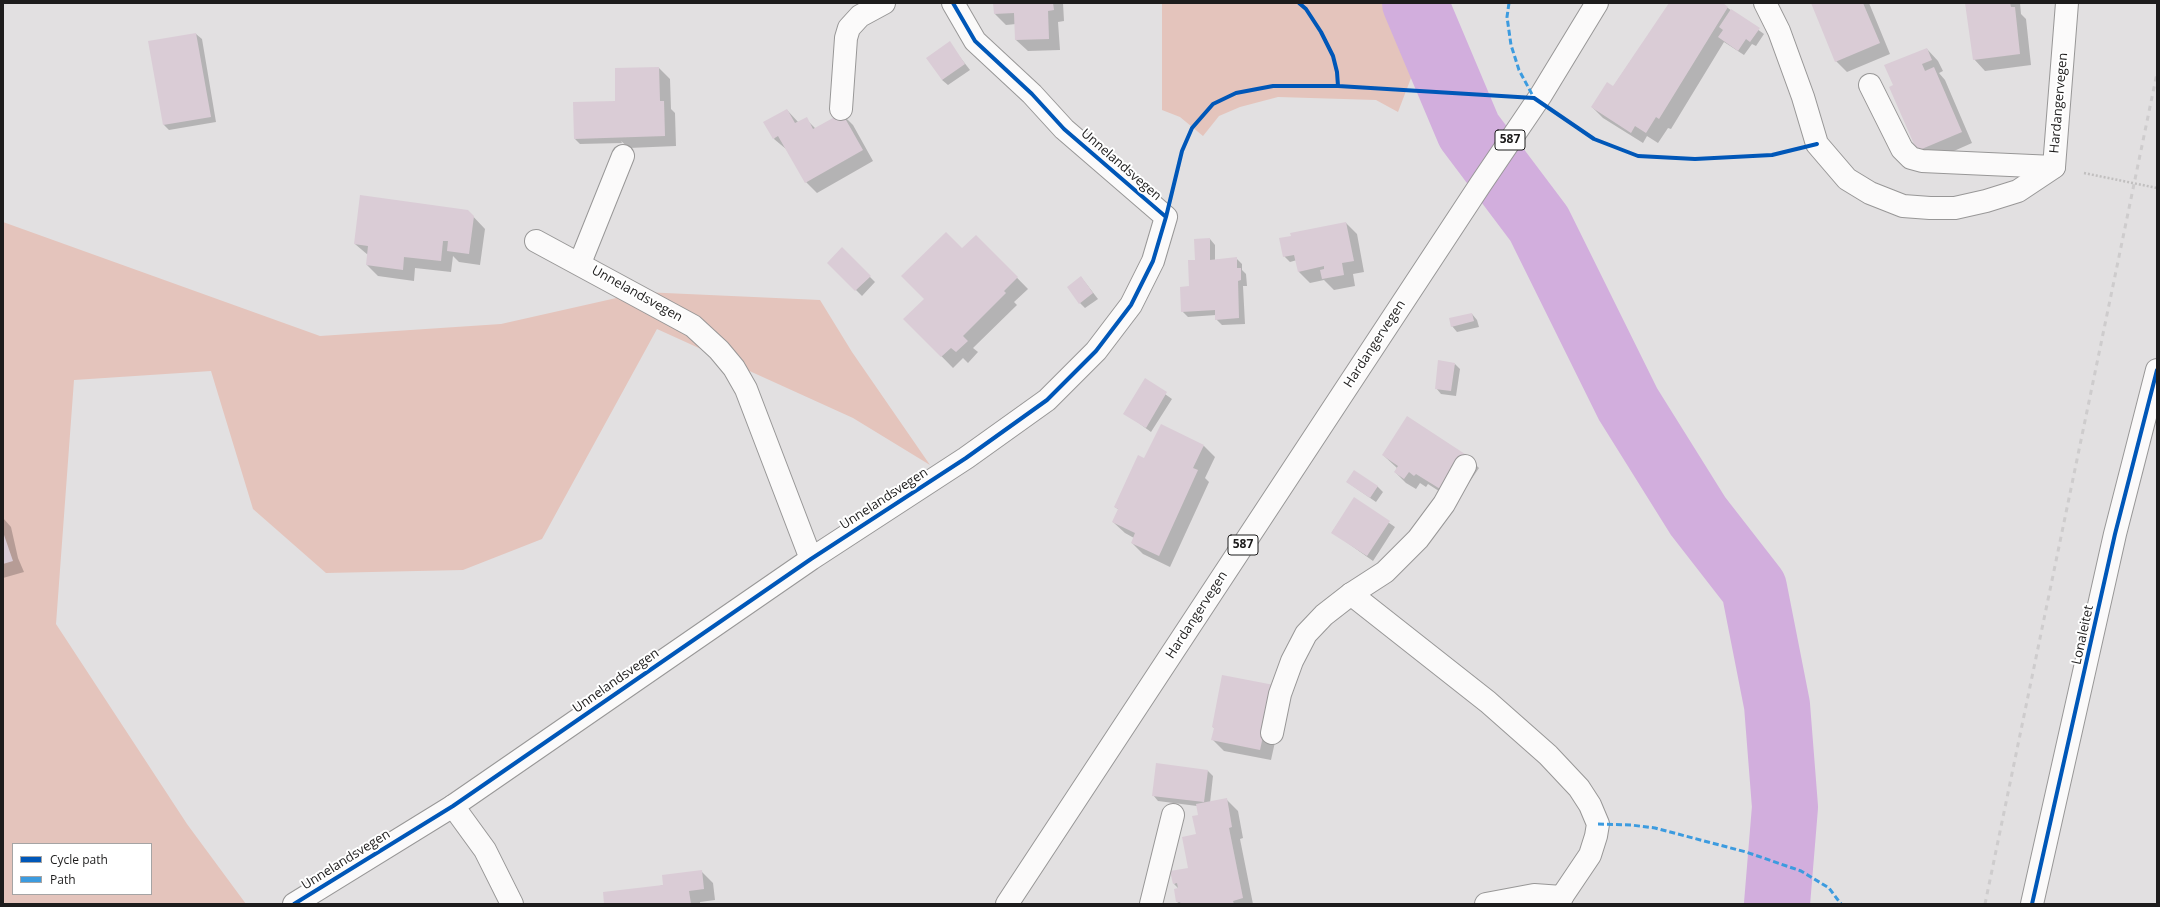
<!DOCTYPE html>
<html>
<head>
<meta charset="utf-8">
<style>
	body { margin:0 }
	#map { position:relative; width:2160px; height:907px; overflow:hidden; background:#e2e0e1; font-family:"Open Sans",sans-serif }
	canvas { display:block }
	.frame { position:absolute; inset:0; border:4px solid #1d1c1c; pointer-events:none }
	.legend { position:absolute; left:12px; top:843px; width:140px; height:52px; box-sizing:border-box; background:#fff; border:1px solid #a5a4a4; margin:0; padding:5px 7px; list-style:none; font-size:12px; color:#1d1c1c }
	.legend li { display:flex; align-items:center; gap:8px; height:20px }
	.legend b { width:20px; border:1px solid #a5a4a4 }
</style>
</head>
<body>
<div id="map">
<canvas width="2160" height="907"></canvas>
<div class="frame"></div>
<ul class="legend">
<li><b style="height:5px;background:#0057b8"></b>Cycle path</li>
<li><b style="height:5px;background:#3c9bdf"></b>Path</li>
</ul>
</div>
<script>
const ctx = document.querySelector('canvas').getContext('2d');
ctx.lineJoin = 'round';
function paint(path, color) { ctx.fillStyle = color; ctx.fill(path, 'evenodd'); }
const poly = rows => new Path2D(rows.map(r => 'M' + r).join(''));
function trace(path, color, width, dash) { ctx.strokeStyle = color; ctx.lineWidth = width; ctx.lineCap = dash ? 'butt' : 'round'; ctx.setLineDash(dash || []); ctx.stroke(path); }
function label(font, color, halo, rows, align = 'center') {
  ctx.font = font + ' "Open Sans",sans-serif'; ctx.lineWidth = 4; ctx.setLineDash([]); ctx.textBaseline = 'middle'; ctx.strokeStyle = halo; ctx.fillStyle = color; for (const [text, x, y, turn = 0] of rows) {
    ctx.save(); ctx.translate(x, y); ctx.rotate((+turn || 0) * Math.PI / 180); ctx.textAlign = isNaN(turn) ? turn : align; if (halo) ctx.strokeText(text, 0, 0); ctx.fillText(text, 0, 0); ctx.restore();
  }
}
paint(poly([
	[1162,3,1414,3,1424,44,1398,112,1376,100,1278,97,1240,107,1219,116,1203,136,1180,117,1162,110],
	[3,222,320,336,501,324,643,292,820,300,852,352,930,465,853,418,657,329,542,539,463,570,326,573,253,509,211,371,74,380,56,624,187,824,246,904,3,904],
	[13,844,151,844,151,894,13,894]
]), '#e4c4bc');
paint(poly([
	[994,3,1063,3,1064,21,1058,22,1060,50,1028,51,1016,40,1016,24,1006,25,995,14],
	[1670,3,1721,3,1764,34,1756,46,1752,44,1744,55,1724,42,1671,129,1668,128,1658,143,1647,136,1643,143,1603,118,1592,107,1613,87],
	[1812,3,1869,3,1890,54,1847,72,1836,61],
	[1966,3,2020,3,2021,14,2026,19,2031,65,1985,71,1974,59],
	[196,34,202,39,216,122,169,130,164,125,149,42],
	[949,43,970,70,948,85,942,80],
	[1927,49,1938,61,1943,71,1939,73,1945,80,1972,143,1929,162,1918,151,1894,86],
	[659,68,670,79,671,109,675,113,676,146,629,148,621,141,622,143,580,144,575,139],
	[787,110,799,123,806,119,816,129,842,114,853,125,873,161,817,193,806,182,786,149,774,139],
	[468,211,485,229,480,265,459,262,453,256,451,272,415,268,414,281,378,276,367,265,368,255,355,244],
	[1346,223,1357,234,1364,272,1353,274,1355,286,1334,290,1324,280,1310,283,1299,272,1297,260,1290,262,1284,256],
	[976,236,1028,289,1014,302,1017,305,973,348,978,352,968,363,963,358,953,368,905,319,925,299,962,249],
	[1210,239,1215,245,1215,260,1236,258,1242,264,1242,270,1246,274,1247,286,1243,286,1245,324,1222,325,1216,319,1216,315,1188,317,1182,311,1196,261],
	[842,249,875,282,862,296,829,263],
	[1081,277,1098,299,1085,308,1080,303],
	[1472,314,1477,320,1479,327,1457,332,1452,326],
	[1455,364,1460,369,1456,396,1441,394,1436,388],
	[1145,380,1172,399,1151,432,1125,413],
	[1204,446,1215,457,1205,478,1209,482,1170,567,1143,554,1132,543,1134,538,1125,533,1113,522,1119,510,1115,507,1145,459],
	[1383,455,1468,457,1479,468,1456,502,1428,484,1426,487,1420,483,1416,489,1406,483,1395,472,1397,468],
	[1347,482,1377,486,1383,492,1376,502],
	[1354,499,1395,527,1373,561,1332,532],
	[3,518,11,527,18,558,24,572,3,578],
	[1285,697,1271,760,1224,751,1213,740,1215,729,1213,727],
	[1207,770,1213,776,1210,803,1227,800,1238,811,1243,838,1240,839,1253,904,1180,904,1177,902,1179,889,1174,884,1189,868,1197,835,1199,816,1197,806,1158,801,1153,795],
	[702,872,713,883,715,900,700,902,700,904,605,904]
]), '#0003');
trace(poly([
	[1415,3,1469,131,1539,224,1628,404,1698,516,1754,588,1777,705,1785,807,1777,904]
]), '#d2aedd', 66);
paint(poly([
	[993,3,1053,3,1054,10,1048,11,1049,39,1015,40,1014,13,994,14],
	[1669,3,1723,3,1728,7,1659,119,1656,117,1646,133,1635,126,1631,133,1591,107,1607,82,1613,86],
	[1811,3,1863,3,1880,43,1835,62],
	[1965,3,2010,3,2011,7,2015,7,2020,54,1973,60],
	[1731,9,1760,28,1750,42,1746,39,1738,51,1718,37,1723,30,1719,27],
	[196,33,211,117,163,125,148,41],
	[950,41,965,64,942,80,926,58],
	[1927,48,1932,60,1922,64,1925,71,1934,67,1962,132,1917,151,1889,87,1893,85,1884,65],
	[659,67,660,101,664,101,665,136,574,139,573,102,615,101,615,68],
	[787,109,795,123,807,117,813,129,842,113,863,150,805,183,778,136,773,139,763,122],
	[360,195,468,210,474,216,469,254,447,251,448,241,443,241,441,261,404,257,403,270,366,265,368,246,354,244],
	[1346,222,1354,261,1342,263,1344,275,1322,279,1320,270,1324,269,1324,266,1298,272,1294,255,1283,257,1279,238,1291,236,1290,233],
	[946,232,962,248,976,235,1018,277,1004,291,1006,293,963,336,968,341,956,352,951,348,941,357,903,319,924,299,901,276],
	[1210,238,1210,260,1237,257,1237,268,1241,268,1241,280,1238,281,1239,318,1215,320,1215,310,1181,312,1180,287,1189,286,1188,260,1195,260,1194,239],
	[842,247,871,276,855,291,827,263],
	[1081,276,1093,293,1079,304,1067,287],
	[1472,313,1474,321,1451,327,1449,318],
	[1438,360,1455,363,1451,391,1435,389],
	[1145,378,1167,392,1146,428,1123,414],
	[1407,416,1468,456,1445,492,1416,474,1414,476,1409,472,1404,479,1394,472,1398,466,1382,455],
	[1161,424,1204,445,1193,468,1198,470,1159,556,1131,543,1135,533,1112,522,1118,509,1114,507,1138,455,1144,458],
	[1354,470,1378,486,1370,498,1346,482],
	[1354,497,1390,521,1367,556,1331,533],
	[3,532,13,561,3,564],
	[1222,675,1274,685,1260,750,1211,740,1214,728,1212,727],
	[1156,763,1208,770,1204,802,1152,796],
	[1227,798,1232,827,1229,828,1243,898,1233,901,1234,904,1181,904,1180,902,1176,902,1174,889,1178,888,1177,883,1173,884,1170,871,1188,868,1182,837,1196,834,1192,816,1198,815,1196,804],
	[702,870,704,889,689,891,691,904,604,904,603,892,663,885,662,875]
]), '#daccd6');
const lane = poly([
	[1870,85,1902,149,1911,158,1922,161,2054,167],
	[841,109,846,38,849,28,860,16,884,3],
	[580,263,623,156],
	[1272,733,1280,694,1292,661,1306,634,1324,615,1351,594,1385,572,1418,539,1444,504,1465,466],
	[453,806,485,850,512,904],
	[1151,904,1173,815],
	[1486,904,1534,895,1562,897]
]);
const street = poly([
	[1765,3,1779,31,1803,97,1817,144,1847,179,1870,193,1903,206,1930,208,1955,208,1986,201,2018,191,2054,167,2067,3],
	[536,241,693,326,719,350,734,368,746,389,811,559],
	[1351,594,1488,702,1548,755,1579,788,1590,805,1598,824,1596,836,1590,855,1557,904],
	[294,904,453,806,811,559,966,458,1047,400,1096,351,1131,305,1153,261,1166,217,1064,129,1032,94,975,41,953,3]
]);
const secondary = poly([
	[2032,904,2115,534,2157,370]
]);
const primary = poly([
	[1007,904,1480,185,1541,95,1597,3]
]);
trace(lane, '#989797', 24);
trace(street, '#989797', 24);
trace(secondary, '#989797', 24);
trace(primary, '#989797', 24);
trace(poly([
	[2084,173,2157,188]
]), '#c1bfbf', 2.5, [2, 2]);
trace(lane, '#fbfafa', 22);
trace(street, '#fbfafa', 22);
trace(secondary, '#fbfafa', 22);
trace(primary, '#fbfafa', 22);
trace(poly([
	[1985,904,2157,73]
]), '#cecccd', 3, [5, 5]);
trace(poly([
	[1509,3,1507,17,1511,45,1519,70,1534,98],
	[1598,824,1631,825,1655,828,1746,852,1801,871,1829,888,1841,904]
]), '#3c9bdf', 3, [6, 3]);
trace(poly([
	[1299,3,1306,9,1321,32,1333,56,1337,72,1338,86,1534,98,1594,139,1638,156,1695,159,1772,155,1817,144],
	[1166,217,1182,151,1192,128,1213,104,1236,93,1273,86,1338,86],
	[294,904,453,806,811,559,966,458,1047,400,1096,351,1131,305,1153,261,1166,217,1064,129,1032,94,975,41,953,3],
	[2032,904,2115,534,2157,370]
]), '#0057b8', 4);
for (const [x, y, w] of [
	[1510,140,30],
	[1243,545,30]
]) { const box = new Path2D(); box.roundRect(x - w / 2, y - 10, w, 20, 3); ctx.fillStyle = '#fff'; ctx.fill(box); trace(box, '#1d1c1c', 1); }
label('bold 12px', '#1d1c1c', null, [
	["587",1510,140],
	["587",1243,545]
]);
label('13px', '#1d1c1c', '#fff', [
	["Hardangervegen",2059,103,-85],
	["Unnelandsvegen",1121,165,41],
	["Unnelandsvegen",637,294,29],
	["Hardangervegen",1375,344,-57],
	["Unnelandsvegen",884,499,-33],
	["Hardangervegen",1197,615,-57],
	["Lonaleitet",2083,635,-78],
	["Unnelandsvegen",616,681,-35],
	["Unnelandsvegen",346,860,-32]
]);
</script>
</body>
</html>
